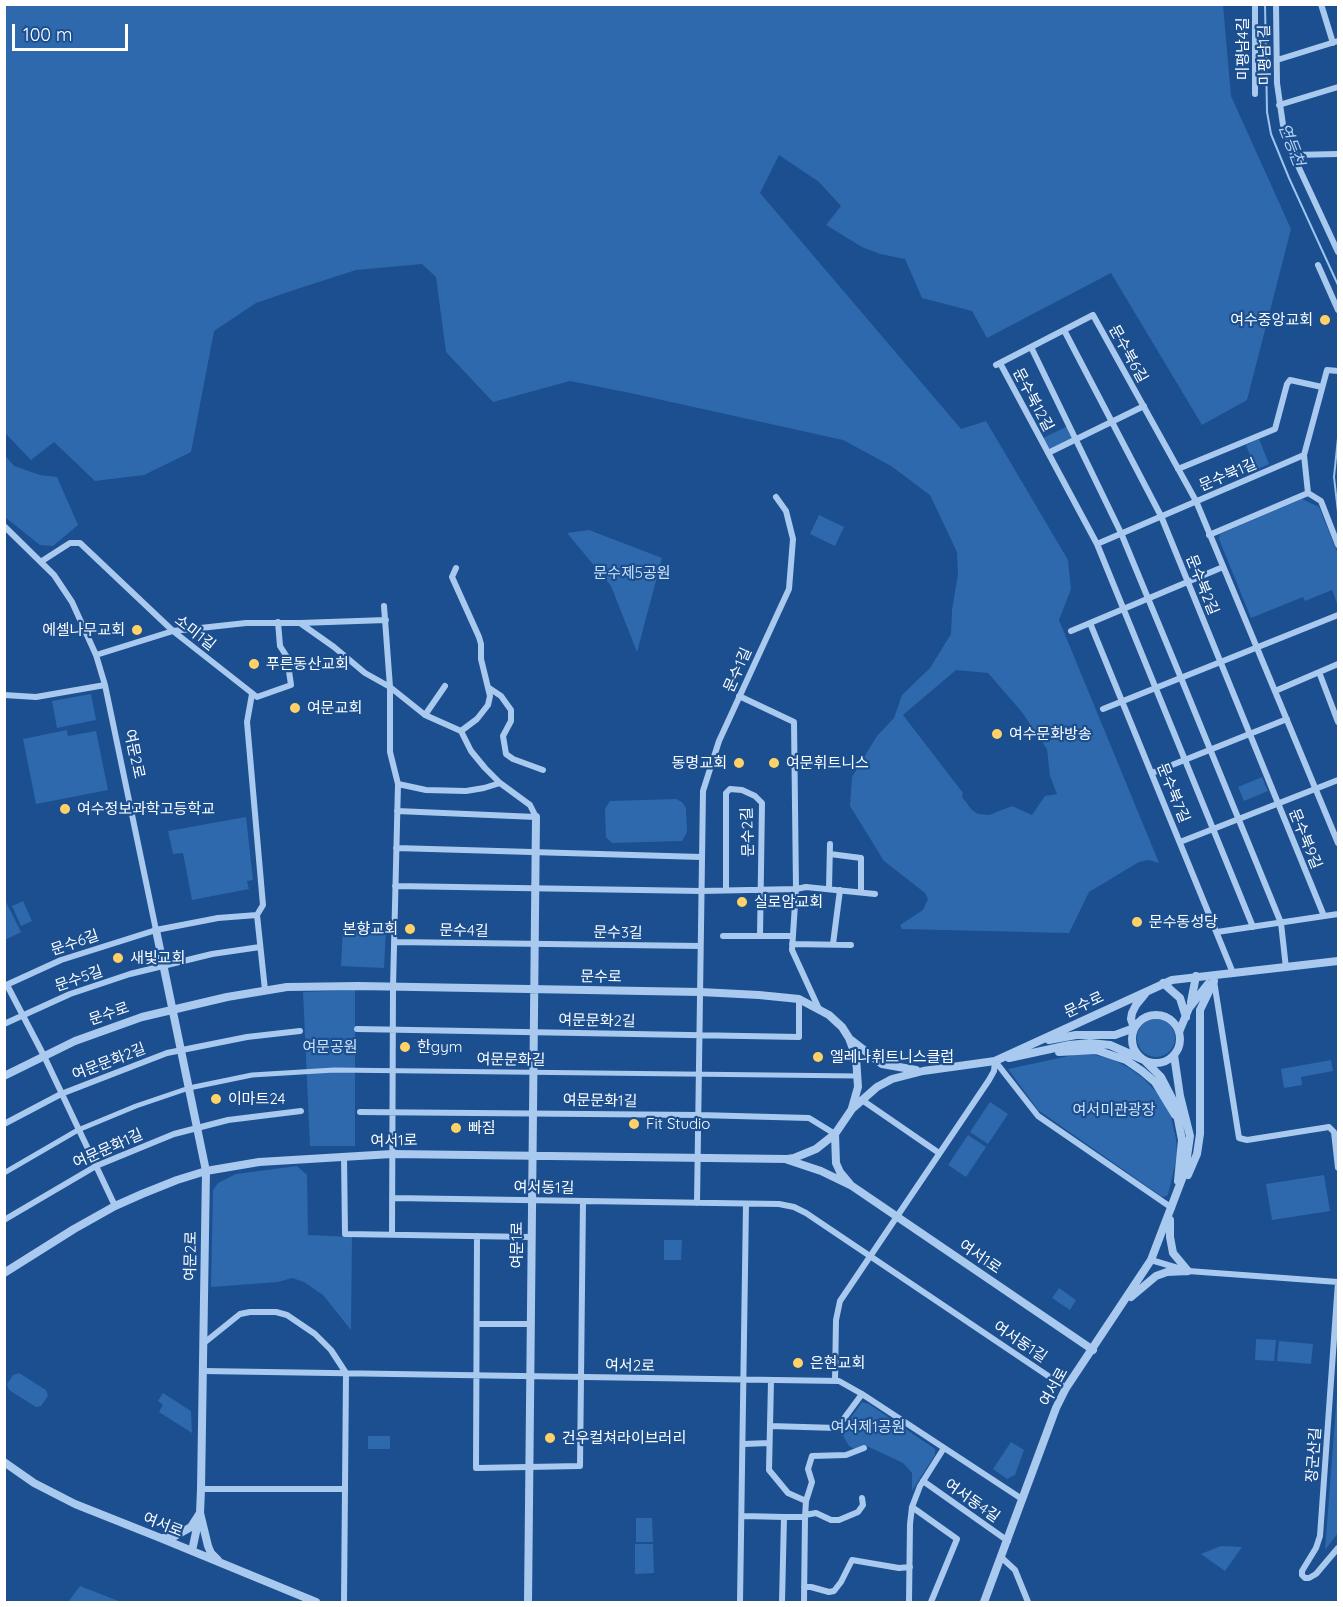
<!DOCTYPE html>
<html>
<head>
<meta charset="utf-8">
<style>
	body { margin:0 }
	#map { position:relative; width:1343px; height:1607px; overflow:hidden; background:#1b4f8f; font-family:Quicksand,sans-serif }
	canvas { display:block }
	.frame { position:absolute; inset:0; border:6px solid #fff; pointer-events:none }
	.scale { position:absolute; left:12px; top:24px; width:116px; height:27px; box-sizing:border-box; border:3px solid #fff; border-top:0; padding-left:8px; font-size:18px; line-height:21px; white-space:nowrap; color:#fff; -webkit-text-stroke:4px #1b4f8f; paint-order:stroke }
</style>
</head>
<body>
<div id="map">
<canvas width="1343" height="1607"></canvas>
<div class="frame"></div>
<div class="scale">100 m</div>
</div>
<script>
const ctx = document.querySelector('canvas').getContext('2d');
ctx.lineJoin = 'round';
function paint(path, color) { ctx.fillStyle = color; ctx.fill(path, 'evenodd'); }
const poly = rows => new Path2D(rows.map(r => 'M' + r).join(''));
function trace(path, color, width, dash) { ctx.strokeStyle = color; ctx.lineWidth = width; ctx.lineCap = dash ? 'butt' : 'round'; ctx.setLineDash(dash || []); ctx.stroke(path); }
function label(font, color, halo, rows, align = 'center') {
  ctx.font = font + ' Quicksand,"Noto Sans KR",sans-serif'; ctx.lineWidth = 4.5; ctx.setLineDash([]); ctx.textBaseline = 'middle'; ctx.strokeStyle = halo; ctx.fillStyle = color; for (const [text, x, y, turn = 0] of rows) {
    ctx.save(); ctx.translate(x, y); ctx.rotate((+turn || 0) * Math.PI / 180); ctx.textAlign = isNaN(turn) ? turn : align; if (halo) ctx.strokeText(text, 0, 0); ctx.fillText(text, 0, 0); ctx.restore();
  }
}
paint(poly([
	[5,4,1223,5,1231,96,1291,229,1247,400,1202,425,1111,273,987,338,972,311,922,298,905,259,880,254,862,247,826,225,841,206,819,182,779,155,760,193,961,429,986,421,1068,560,1071,589,1059,620,1159,863,1149,860,1139,862,1089,892,1069,933,902,929,900,925,923,910,928,899,925,893,884,861,850,806,852,777,877,736,894,718,902,695,930,668,951,634,952,610,958,574,957,552,930,495,891,466,843,440,635,394,570,381,493,402,446,352,436,277,422,264,356,270,297,289,256,303,214,331,191,452,144,475,95,481,54,442,31,460,5,433],
	[956,670,988,673,1021,711,1047,749,1050,776,1057,794,1045,796,1032,815,1012,806,989,815,978,814,972,810,962,797,963,793,903,715],
	[1068,426,1073,436,1071,439,1051,449,1047,447,1043,438],
	[1259,439,1269,464,1256,470,1246,445],
	[4,454,14,466,40,475,57,477,78,525,53,546,40,545,5,517],
	[1302,499,1319,507,1338,554,1338,606,1332,590,1305,601,1303,597,1251,618,1219,539,1220,534],
	[819,515,844,527,835,546,810,534],
	[589,530,662,558,637,652,611,586,567,533],
	[91,694,96,720,57,728,52,701],
	[67,730,68,736,96,731,108,790,36,804,23,739],
	[1262,777,1268,791,1244,801,1238,787],
	[676,799,682,802,686,808,687,832,682,841,612,843,606,837,605,809,610,801],
	[246,817,253,880,247,881,249,889,192,900,183,853,173,854,168,831],
	[23,901,32,921,21,926,12,906],
	[5,902,6,902,21,932,5,940],
	[343,927,386,929,384,968,341,966],
	[355,990,355,1146,310,1146,303,992],
	'1137 1038a19 19 0 1 1 38 0a19 19 0 1 1-38 0Z',
	[1078,1054,1095,1055,1112,1059,1129,1068,1143,1078,1162,1098,1171,1117,1176,1139,1177,1156,1168,1195,1164,1197,1161,1196,1038,1110,1008,1069],
	[1331,1060,1333,1071,1301,1077,1302,1085,1284,1088,1281,1069],
	[990,1102,1008,1114,988,1144,970,1132],
	[968,1135,986,1147,966,1177,948,1165],
	[297,1166,307,1175,308,1235,352,1237,351,1330,323,1295,304,1282,292,1278,278,1282,211,1287,213,1190,218,1183,236,1174],
	[1324,1175,1330,1211,1272,1220,1266,1184],
	[664,1240,682,1240,681,1260,664,1260],
	[1059,1288,1076,1300,1070,1310,1052,1298],
	[1256,1339,1276,1340,1274,1361,1255,1360],
	[1279,1341,1313,1344,1311,1364,1277,1361],
	[19,1373,46,1390,48,1396,41,1406,36,1407,9,1390,7,1384,13,1375],
	[1338,1381,1338,1533,1325,1550],
	[163,1393,191,1411,192,1433,159,1412,163,1405,158,1401],
	[862,1402,869,1404,935,1449,935,1455,912,1491,912,1473,903,1463,867,1446,855,1449,849,1446,841,1432],
	[368,1436,390,1436,390,1449,368,1449],
	[1011,1442,1024,1450,1015,1475,1007,1479,993,1469],
	[636,1518,652,1518,653,1542,636,1542],
	[635,1544,653,1544,654,1573,635,1574],
	[1221,1546,1242,1547,1225,1571,1201,1554],
	[80,1586,121,1602,68,1602]
]), '#2e69ad');
trace(poly([
	[1265,4,1267,112,1271,134,1289,178,1338,285],
	[1338,438,1334,477,1338,512]
]), '#9cc4f0', 2);
trace(poly([
	[4,1173,78,1130,136,1106,189,1088,252,1075,334,1070,858,1076]
]), '#a9c9ee', 5);
trace(poly([
	[1276,4,1277,83,1283,125,1293,155,1338,252],
	[1321,4,1333,43],
	[1277,60,1338,41],
	[1255,94,1255,4],
	[1279,105,1338,87],
	[1293,155,1338,154],
	[1318,265,1338,310],
	[1064,330,1161,516,1324,916],
	[1031,347,1121,533,1181,678,1281,923,1286,968],
	[1000,363,1097,544,1253,927],
	[996,365,1093,315,1196,501,1338,843],
	[1048,453,1144,406],
	[1178,469,1275,429,1287,384,1290,380,1322,387],
	[1308,493,1304,455,1327,370,1338,371],
	[1308,493,1321,501,1338,545],
	[4,526,54,575,72,602,96,655,105,685,156,930],
	[1209,535,1308,493],
	[1097,544,1304,455],
	[42,561,70,543,80,543,173,631,257,697,291,685,287,657,280,646,278,622],
	[456,568,452,577,479,637,481,644,481,659,490,696,488,705,477,719,461,731],
	[384,606,390,687,390,752,398,784,393,987,392,1234],
	[300,623,386,620],
	[1090,623,1233,973],
	[1071,631,1223,567],
	[96,655,173,631,246,623,300,623,334,647,365,673,390,687,425,715,461,731,471,751,485,768,500,783,530,805,536,817,397,811],
	[1319,672,1338,722],
	[489,688,501,696,511,710,511,721,503,736,506,754,513,759,543,770],
	[1275,691,1338,664],
	[252,694,247,722,263,905,257,915,265,990],
	[4,695,36,697,105,685],
	[739,696,794,722,796,889,792,950,819,1009],
	[1103,709,1338,615],
	[425,715,445,686],
	[1152,773,1287,719],
	[398,784,426,790,466,791,484,788,500,783],
	[1180,842,1338,780],
	[396,848,701,857],
	[830,854,861,858,861,892],
	[395,886,701,891,796,889,806,887,875,894],
	[829,889,830,844],
	[726,890,726,793,730,789,742,790,755,796,762,803,760,936],
	[1217,932,1338,914],
	[723,936,793,936],
	[394,942,700,946],
	[792,944,851,945],
	[833,944,840,890],
	[1214,981,1239,1138,1247,1140,1329,1127,1334,1132,1338,1168],
	[7,985,44,1056,115,1206],
	[4,986,61,960,156,930,218,918,257,915],
	[4,1024,70,994,130,974,212,954,260,947],
	[357,1029,799,1037,799,999],
	[862,1100,939,1153],
	[360,1112,699,1115,809,1118,835,1134],
	[4,1124,61,1094,167,1053,247,1037,300,1031],
	[344,1156,345,1234,531,1237],
	[392,1198,779,1204,794,1207,806,1213,1066,1388],
	[697,1203,703,791,719,741,789,589,793,539,786,511,776,497],
	[4,1220,96,1166,174,1134,228,1120,301,1111],
	[477,1236,476,1468,580,1466,583,1201],
	[1151,1260,1188,1271,1338,1282],
	[1338,1282,1320,1536,1316,1548,1302,1571,1302,1575,1305,1578,1309,1578,1316,1574,1338,1548],
	[477,1324,530,1324],
	[204,1343,240,1314,250,1312,276,1312,287,1315,315,1334,331,1350,346,1373,344,1602],
	[203,1371,839,1381,862,1394,1022,1499],
	[835,1381,836,1320,840,1301,989,1080,994,1071,995,1061,1038,1116,1172,1208],
	[770,1426,771,1381],
	[744,1444,769,1443],
	[923,1481,1008,1541],
	[201,1489,345,1489],
	[806,1501,812,1482,808,1469,812,1456,846,1455,864,1448],
	[912,1507,957,1539,931,1602],
	[805,1515,816,1513,831,1520,839,1520,858,1512,863,1505,862,1498],
	[743,1516,784,1517],
	[1002,1558,1015,1570,1028,1602],
	[804,1587,811,1587,829,1592,834,1591,841,1582,852,1560,899,1568,910,1567],
	[740,1602,746,1204],
	[782,1602,784,1517,805,1517,806,1501,788,1493,769,1470,770,1426,837,1428,862,1394],
	[804,1602,805,1517],
	[909,1602,910,1524,912,1507,920,1486,944,1448]
]), '#a9c9ee', 6);
trace(poly([
	[156,930,206,1171,201,1489,200,1513,192,1551],
	[1163,983,1180,998,1186,1017],
	[1191,1002,1196,976],
	'1132 1039a24 24 0 1 1 48 0a24 24 0 1 1-48 0Z',
	[1179,1032,1189,1008,1208,984],
	[851,1040,882,1064,916,1070],
	[1049,1040,1076,1035,1115,1035,1134,1028,1131,1019,1132,1013,1136,1005,1145,994],
	[1059,1052,1096,1050,1126,1060,1142,1071,1155,1082,1175,1115],
	[1009,1058,1069,1045,1090,1043,1110,1045,1144,1060,1161,1077,1175,1104,1182,1140,1178,1181],
	[4,1076,75,1041,142,1017,227,997,287,987,358,986,700,992,759,995,799,999,829,1015,842,1027,849,1038,856,1057,858,1087,852,1108],
	[835,1134,836,1163,840,1172,850,1184],
	[788,1160,821,1171,852,1186,1093,1350],
	[1188,1175,1197,1154,1200,1134,1200,1010,1214,981],
	[1170,1220,1170,1237,1173,1253,1188,1271],
	[4,1273,74,1229,115,1206,142,1194,177,1180,206,1171,259,1162,392,1154,787,1159,794,1158,816,1149,835,1134,852,1109,877,1087,892,1079,923,1071,995,1061,1172,980,1338,961],
	[1131,1297,1156,1276,1167,1272,1188,1271],
	[4,1462,34,1483,75,1504,158,1537,316,1602],
	[163,1538,175,1536,191,1527,200,1513,208,1546,211,1553,218,1560],
	[528,1602,536,817],
	[984,1602,1056,1408,1066,1388,1151,1260,1185,1171,1190,1136,1180,1096,1174,1055]
]), '#a9c9ee', 8);
for (const [x, y, r, color] of [
	[1325,320,6,"#ffd166"],
	[137,630,6,"#ffd166"],
	[254,664,6,"#ffd166"],
	[295,708,6,"#ffd166"],
	[997,734,6,"#ffd166"],
	[739,763,6,"#ffd166"],
	[774,763,6,"#ffd166"],
	[65,809,6,"#ffd166"],
	[742,902,6,"#ffd166"],
	[1137,922,6,"#ffd166"],
	[410,929,6,"#ffd166"],
	[118,958,6,"#ffd166"],
	[405,1047,6,"#ffd166"],
	[818,1057,6,"#ffd166"],
	[216,1099,6,"#ffd166"],
	[634,1124,6,"#ffd166"],
	[456,1128,6,"#ffd166"],
	[798,1363,6,"#ffd166"],
	[550,1438,6,"#ffd166"]
]) { const dot = new Path2D(); dot.arc(x, y, r, 0, 2 * Math.PI); ctx.fillStyle = color; ctx.fill(dot); trace(dot, '#1b4f8f', 2); }
label('15px', '#fff', '#1b4f8f', [
	["미평남4길",1243,49,-90],
	["미평남1길",1265,55,-91],
	["문수북6길",1128,354,61],
	["문수북12길",1033,400,62],
	["문수북1길",1228,475,-23],
	["문수북2길",1202,585,68],
	["소미1길",195,633,38],
	["문수1길",738,670,-66],
	["여문2로",134,754,78],
	["문수북7길",1173,793,68],
	["문수2길",748,832,-92],
	["문수북9길",1305,839,68],
	["문수4길",464,931,1],
	["문수3길",618,933,1],
	["문수6길",75,943,-19],
	["문수로",601,977,1],
	["문수5길",79,979,-19],
	["문수로",1084,1005,-25],
	["문수로",109,1014,-19],
	["여문문화2길",597,1021,1],
	["여문문화길",511,1060,1],
	["여문문화2길",109,1062,-21],
	["여문문화1길",600,1101,1],
	["여서1로",394,1141,-1],
	["여문문화1길",108,1149,-24],
	["여서동1길",544,1188,1],
	["여문1로",517,1245,-90],
	["여문2로",191,1256,-89],
	["여서1로",980,1257,34],
	["여서동1길",1020,1342,34],
	["여서2로",630,1366,1],
	["여서로",1054,1387,-61],
	["장군산길",1314,1455,-86],
	["여서동4길",972,1501,35],
	["여서로",163,1525,21]
]);
label('15px', '#fff', '#1b4f8f', [
	["여수중앙교회",1313,320,"right"],
	["에셀나무교회",125,630,"right"],
	["푸른동산교회",266,664],
	["여문교회",307,708],
	["여수문화방송",1009,734],
	["동명교회",727,763,"right"],
	["여문휘트니스",786,763],
	["여수정보과학고등학교",77,809],
	["실로암교회",754,902],
	["문수동성당",1149,922],
	["본향교회",398,929,"right"],
	["새빛교회",130,958],
	["한gym",417,1047],
	["엘레나휘트니스클럽",830,1057],
	["이마트24",228,1099],
	["Fit Studio",646,1124],
	["빠짐",468,1128],
	["은현교회",810,1363],
	["건우컬쳐라이브러리",562,1438]
], 'left');
label('15px', '#cfe3fa', '#1b4f8f', [
	["문수제5공원",632,573],
	["여문공원",330,1047],
	["여서미관광장",1114,1110],
	["여서제1공원",868,1427]
]);
label('italic 16px', '#b5d3f5', '#1b4f8f', [
	["연등천",1291,145,69]
]);
</script>
</body>
</html>
